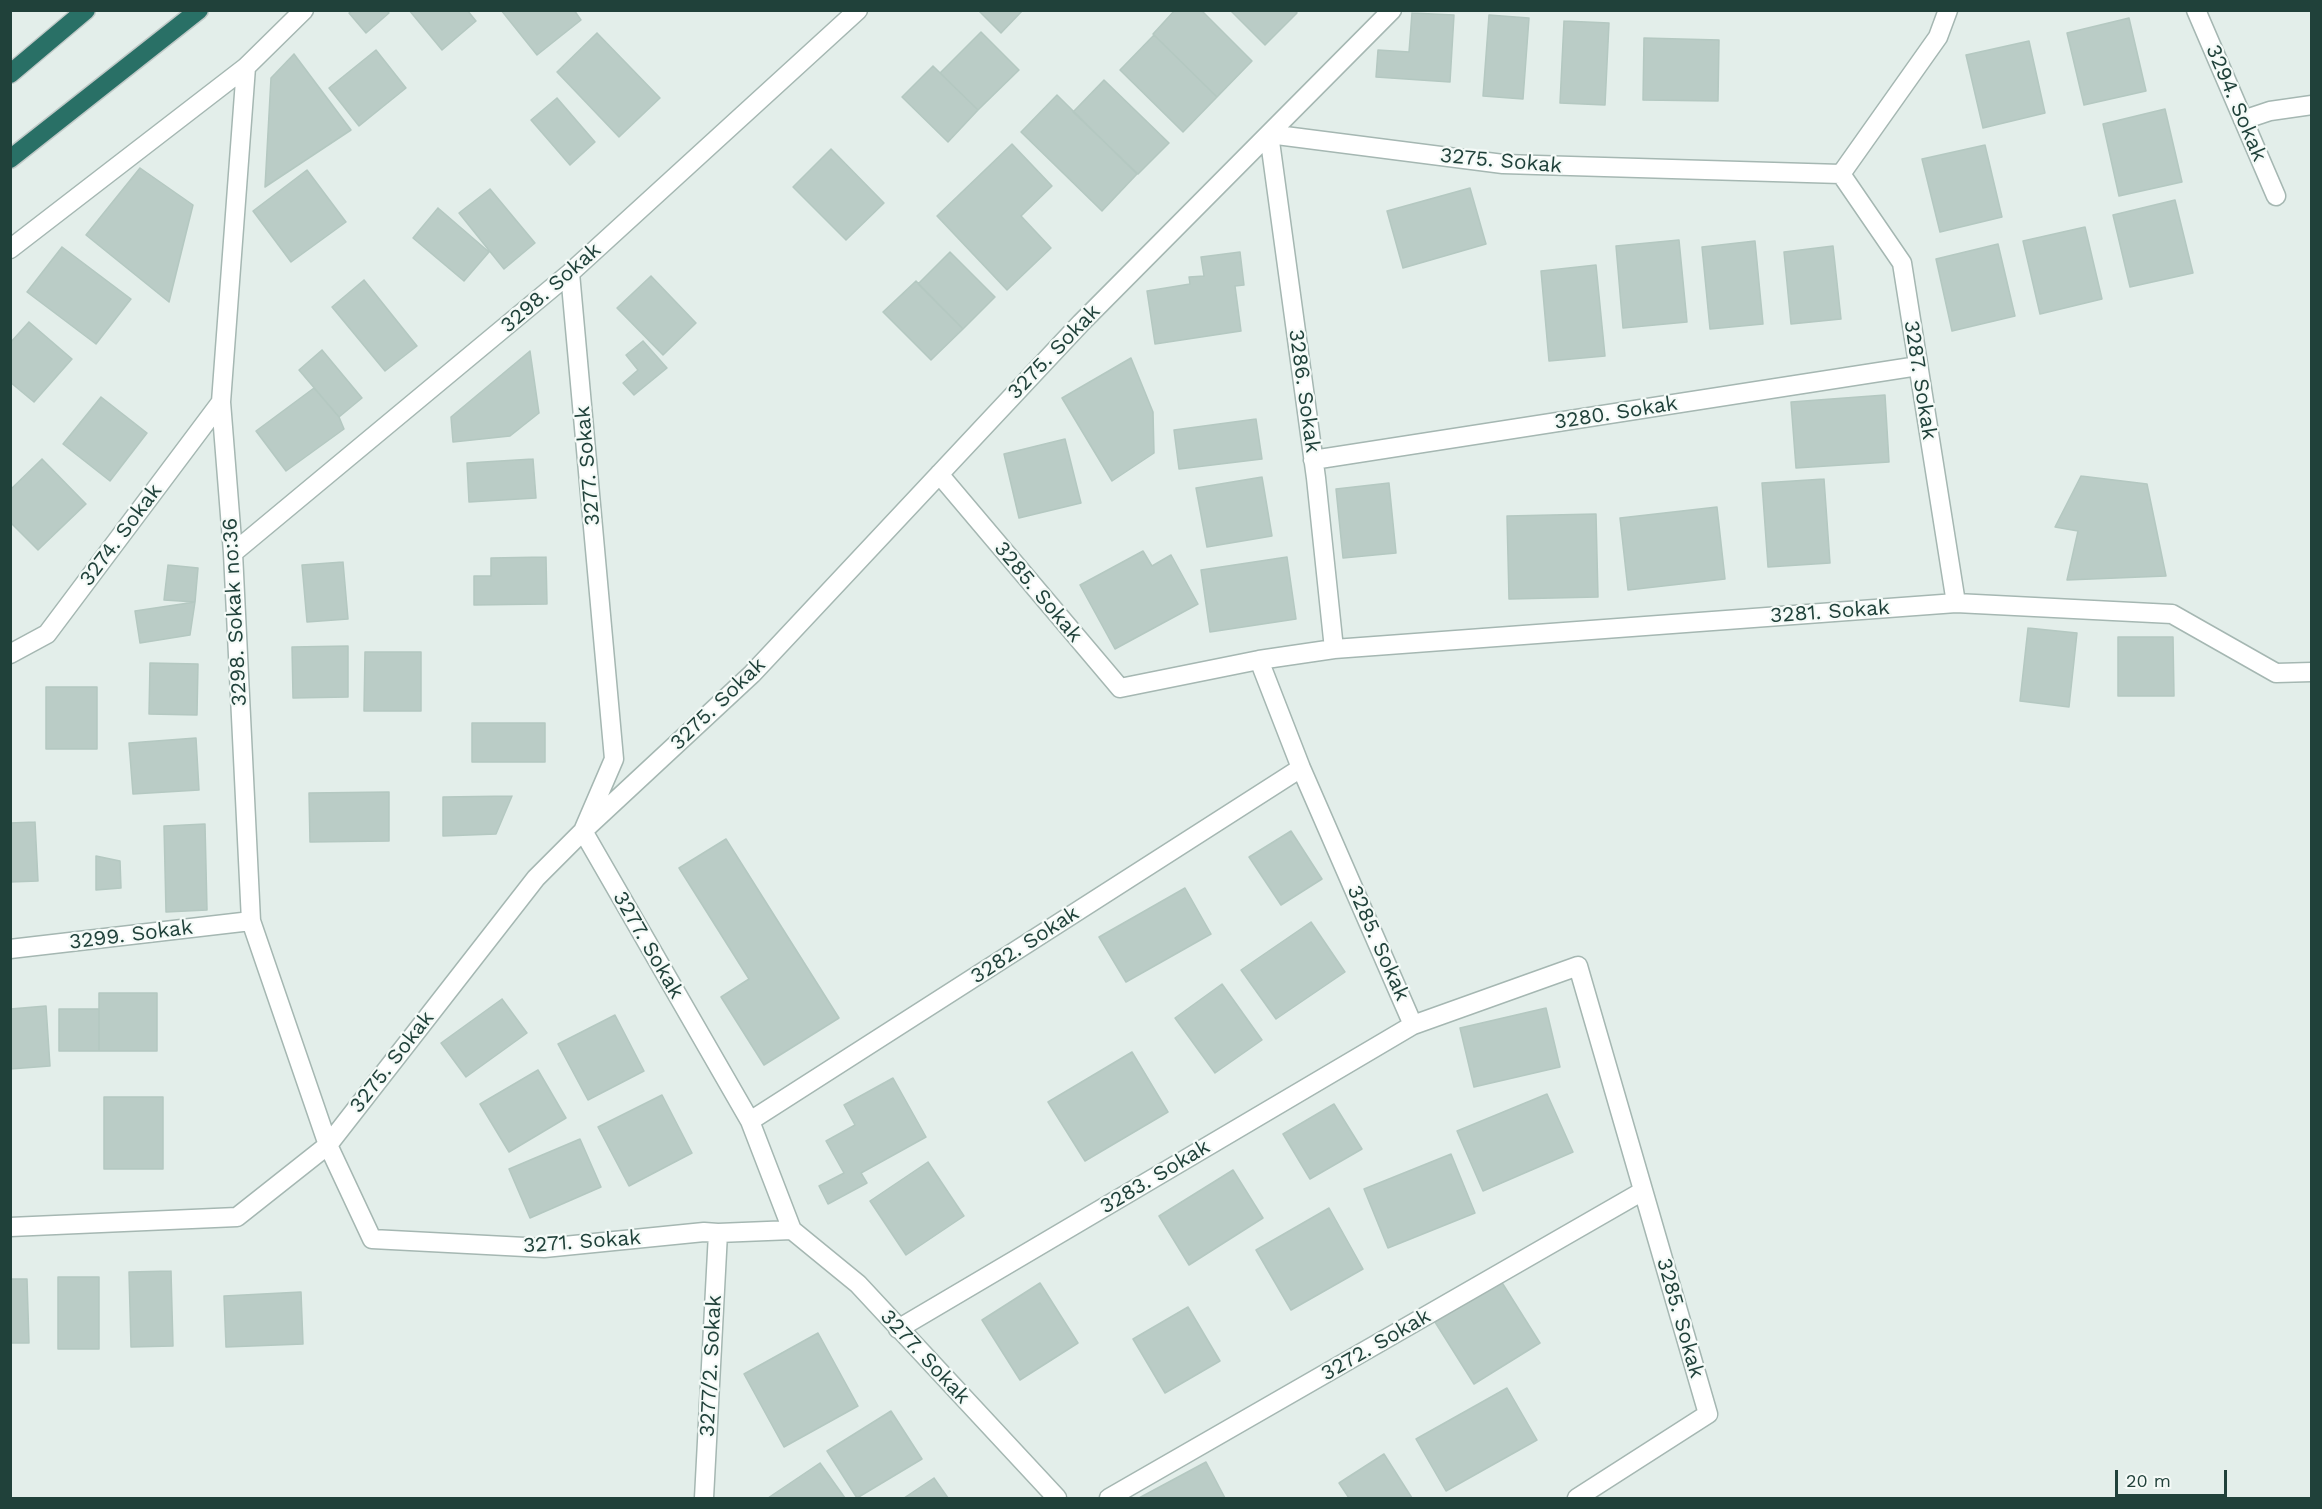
<!DOCTYPE html>
<html>
<head>
<meta charset="utf-8">
<style>
	body { margin:0 }
	#map { position:relative; width:2322px; height:1509px; overflow:hidden; background:#e3eeea; font-family:"Work Sans",sans-serif }
	canvas { display:block }
	.frame { position:absolute; inset:0; border:12px solid #20413a; pointer-events:none }
	.scale { position:absolute; left:2115px; top:1470px; width:112px; height:27px; box-sizing:border-box; border:3px solid #20413a; border-top:0; padding-left:8px; font-size:18px; line-height:21px; white-space:nowrap; color:#20413a; -webkit-text-stroke:4px #f4faf7; paint-order:stroke }
</style>
</head>
<body>
<div id="map">
<canvas width="2322" height="1509"></canvas>
<div class="frame"></div>
<div class="scale">20 m</div>
</div>
<script>
const ctx = document.querySelector('canvas').getContext('2d');
ctx.lineJoin = 'round';
function paint(path, color) { ctx.fillStyle = color; ctx.fill(path, 'evenodd'); }
const poly = rows => new Path2D(rows.map(r => 'M' + r).join(''));
function trace(path, color, width, dash) { ctx.strokeStyle = color; ctx.lineWidth = width; ctx.lineCap = dash ? 'butt' : 'round'; ctx.setLineDash(dash || []); ctx.stroke(path); }
function label(font, color, halo, rows, align = 'center') {
  ctx.font = font + ' "Work Sans",sans-serif'; ctx.lineWidth = 4.5; ctx.setLineDash([]); ctx.textBaseline = 'middle'; ctx.strokeStyle = halo; ctx.fillStyle = color; for (const [text, x, y, turn = 0] of rows) {
    ctx.save(); ctx.translate(x, y); ctx.rotate((+turn || 0) * Math.PI / 180); ctx.textAlign = isNaN(turn) ? turn : align; if (halo) ctx.strokeText(text, 0, 0); ctx.fillText(text, 0, 0); ctx.restore();
  }
}
const building = poly([
	[353,10,387,10,389,13,366,33,349,13,353,10],
	[409,10,467,10,476,21,442,50,409,10],
	[501,10,574,10,581,20,537,55,501,10],
	[978,10,1023,10,1001,33,978,10],
	[1175,10,1201,10,1252,61,1217,97,1153,34,1175,10],
	[1230,10,1295,10,1297,13,1265,45,1230,10],
	[1412,13,1454,15,1450,82,1376,77,1378,50,1409,52,1412,13],
	[1489,15,1529,18,1523,99,1483,96,1489,15],
	[2129,18,2146,91,2084,105,2067,33,2129,18],
	[1564,21,1609,23,1605,105,1560,103,1564,21],
	[981,32,1019,70,978,110,940,73,981,32],
	[597,33,660,98,619,137,557,72,597,33],
	[1154,35,1217,97,1183,132,1120,70,1154,35],
	[1644,38,1719,40,1718,101,1643,100,1644,38],
	[2029,41,2045,113,1983,128,1966,55,2029,41],
	[376,50,406,88,359,126,329,88,376,50],
	[294,54,351,130,265,187,271,78,294,54],
	[933,66,978,110,948,142,902,97,933,66],
	[1104,80,1169,143,1138,174,1073,112,1104,80],
	[1057,95,1137,174,1102,211,1021,132,1057,95],
	[557,98,595,142,570,165,531,120,557,98],
	[2165,109,2182,182,2119,196,2103,124,2165,109],
	[1012,144,1052,186,1021,216,1051,248,1007,290,937,216,1012,144],
	[1985,145,2002,217,1940,232,1922,159,1985,145],
	[831,149,884,203,846,240,793,187,831,149],
	[140,168,193,205,169,302,86,235,140,168],
	[307,170,346,222,291,262,253,211,307,170],
	[1470,188,1486,244,1403,268,1387,211,1470,188],
	[490,189,535,243,504,269,459,213,490,189],
	[2175,200,2193,273,2130,287,2113,215,2175,200],
	[438,208,489,252,464,281,413,238,438,208],
	[2085,227,2102,299,2040,314,2023,241,2085,227],
	[1679,240,1687,322,1623,328,1616,246,1679,240],
	[1755,241,1763,324,1710,329,1702,247,1755,241],
	[1998,244,2015,316,1952,331,1936,259,1998,244],
	[1833,246,1841,319,1791,324,1784,252,1833,246],
	[62,247,131,299,96,344,27,292,62,247],
	[950,252,995,297,963,329,918,284,950,252],
	[1240,252,1244,285,1235,286,1241,331,1155,344,1147,291,1190,284,1189,277,1204,276,1201,257,1240,252],
	[1596,265,1605,356,1549,361,1541,271,1596,265],
	[651,276,696,323,663,355,617,308,651,276],
	[364,280,417,346,385,371,332,307,364,280],
	[916,281,963,329,931,360,883,312,916,281],
	[29,322,72,359,34,402,10,382,10,343,29,322],
	[643,341,667,368,634,395,623,383,638,370,626,355,643,341],
	[322,350,362,398,339,417,299,370,322,350],
	[530,351,539,413,510,436,453,442,451,417,530,351],
	[1131,358,1153,412,1154,453,1112,481,1062,398,1131,358],
	[314,388,339,417,344,429,286,471,256,431,314,388],
	[1885,395,1889,462,1796,468,1791,402,1885,395],
	[101,397,147,433,110,481,63,444,101,397],
	[1256,419,1262,459,1179,469,1174,430,1256,419],
	[1065,439,1081,503,1019,518,1004,454,1065,439],
	[42,459,86,504,38,550,10,522,10,490,42,459],
	[533,459,536,498,469,502,467,463,533,459],
	[2081,476,2147,484,2166,576,2067,580,2078,531,2055,527,2081,476],
	[1262,477,1272,536,1207,547,1196,488,1262,477],
	[1824,479,1830,563,1768,567,1762,483,1824,479],
	[1389,483,1396,553,1343,558,1336,489,1389,483],
	[1717,507,1725,579,1628,590,1620,518,1717,507],
	[1596,514,1598,597,1509,599,1507,516,1596,514],
	[1143,551,1152,566,1171,555,1198,604,1115,649,1080,585,1143,551],
	[546,557,547,604,474,605,474,576,491,576,491,558,546,557],
	[1287,557,1296,619,1210,632,1201,570,1287,557],
	[343,562,348,619,307,622,302,565,343,562],
	[168,565,198,568,195,602,164,600,168,565],
	[195,602,190,635,140,643,135,611,195,602],
	[2028,628,2077,633,2069,707,2020,701,2028,628],
	[2118,637,2173,637,2174,696,2118,696,2118,637],
	[348,646,348,697,293,698,292,647,348,646],
	[365,652,421,652,421,711,364,711,365,652],
	[150,663,198,664,197,715,149,714,150,663],
	[46,687,97,687,97,749,46,749,46,687],
	[472,723,545,723,545,762,472,762,472,723],
	[196,738,199,790,133,794,129,743,196,738],
	[389,792,389,841,310,842,309,793,389,792],
	[512,796,496,834,443,836,443,797,512,796],
	[35,822,38,881,10,882,10,823,35,822],
	[205,824,207,910,166,912,164,826,205,824],
	[1291,831,1322,879,1281,905,1249,857,1291,831],
	[726,839,839,1018,764,1065,721,997,749,979,679,868,726,839],
	[96,856,120,861,121,888,96,890,96,856],
	[1185,888,1211,934,1126,982,1099,937,1185,888],
	[1311,922,1345,972,1276,1019,1241,970,1311,922],
	[1222,984,1262,1040,1215,1073,1175,1018,1222,984],
	[99,993,157,993,157,1051,99,1051,99,993],
	[502,999,527,1033,466,1077,441,1043,502,999],
	[46,1006,50,1066,10,1069,10,1009,46,1006],
	[1546,1008,1560,1067,1474,1087,1460,1028,1546,1008],
	[59,1009,99,1009,99,1051,59,1051,59,1009],
	[615,1015,644,1071,588,1100,558,1044,615,1015],
	[1132,1052,1168,1112,1085,1161,1048,1102,1132,1052],
	[538,1070,566,1118,509,1152,480,1104,538,1070],
	[893,1078,926,1137,861,1173,867,1183,828,1204,819,1186,844,1173,826,1141,855,1125,844,1105,893,1078],
	[1547,1094,1573,1152,1483,1191,1457,1131,1547,1094],
	[662,1095,692,1153,629,1186,598,1127,662,1095],
	[104,1097,163,1097,163,1169,104,1169,104,1097],
	[1334,1104,1362,1149,1310,1179,1283,1134,1334,1104],
	[580,1139,601,1187,530,1218,509,1169,580,1139],
	[1451,1154,1475,1213,1388,1248,1364,1189,1451,1154],
	[928,1162,964,1216,906,1255,870,1201,928,1162],
	[1233,1170,1263,1218,1189,1265,1159,1216,1233,1170],
	[1329,1208,1363,1269,1291,1310,1256,1250,1329,1208],
	[171,1271,173,1346,131,1347,129,1272,171,1271],
	[58,1277,99,1277,99,1349,58,1349,58,1277],
	[10,1279,27,1279,29,1343,10,1343,10,1279],
	[1501,1281,1540,1343,1474,1384,1435,1322,1501,1281],
	[1040,1283,1078,1343,1020,1380,982,1320,1040,1283],
	[301,1292,303,1344,226,1347,224,1296,301,1292],
	[1188,1307,1220,1361,1165,1393,1133,1339,1188,1307],
	[818,1333,858,1406,784,1447,744,1374,818,1333],
	[1507,1388,1537,1440,1446,1491,1416,1439,1507,1388],
	[891,1411,922,1459,857,1498,827,1451,891,1411],
	[1384,1454,1412,1498,1349,1498,1339,1483,1384,1454],
	[1206,1462,1225,1498,1139,1498,1206,1462],
	[820,1463,845,1498,768,1498,820,1463],
	[934,1478,948,1498,904,1498,934,1478]
]);
paint(building, '#baccc6');
trace(building, '#b4c8c1', 1.5);
const minor = poly([
	[2196,10,2276,196],
	[246,67,221,402,233,553,251,921,328,1145,372,1239,544,1248,704,1232,718,1233,792,1230],
	[2243,120,2270,111,2312,105],
	[1269,134,1503,164,1841,174],
	[1269,134,1316,478,1334,649],
	[1841,174,1902,263,1956,603],
	[1841,174,1938,37,1948,10],
	[10,249,246,67,304,10],
	[570,273,614,759,583,831,750,1121,792,1230,858,1284,1057,1498],
	[1313,460,1918,366],
	[939,474,1120,688,1259,660,1334,649,1956,603,2172,614,2276,673,2312,672],
	[233,553,570,273,858,10],
	[10,654,47,634,221,402],
	[1259,660,1301,768,1413,1025],
	[10,949,251,921],
	[750,1121,1301,768],
	[10,1227,237,1217,328,1145,536,878,583,831,752,674,1081,323,1392,10],
	[898,1329,1413,1025,1578,966,1708,1414,1577,1498],
	[704,1498,718,1233],
	[1109,1498,1643,1191]
]);
const highway = poly([
	[10,74,86,10],
	[10,159,199,10]
]);
trace(minor, '#a5b7b2', 21);
trace(highway, '#c1cac8', 21);
trace(minor, '#fff', 18);
trace(highway, '#297066', 18);
label('21px', '#20413a', '#f4faf7', [
	["3294. Sokak",2236,103,67],
	["3275. Sokak",1501,161,5],
	["3298. Sokak",551,288,-41],
	["3275. Sokak",1054,352,-46],
	["3287. Sokak",1920,380,81],
	["3286. Sokak",1304,391,82],
	["3280. Sokak",1616,413,-9],
	["3277. Sokak",588,466,-95],
	["3274. Sokak",121,535,-53],
	["3285. Sokak",1038,592,50],
	["3298. Sokak no:36",235,612,-93],
	["3281. Sokak",1830,612,-4],
	["3275. Sokak",718,704,-44],
	["3299. Sokak",131,935,-7],
	["3285. Sokak",1378,943,66],
	["3277. Sokak",648,945,60],
	["3282. Sokak",1025,945,-33],
	["3275. Sokak",392,1062,-52],
	["3283. Sokak",1155,1177,-31],
	["3271. Sokak",582,1242,-4],
	["3285. Sokak",1680,1318,74],
	["3272. Sokak",1376,1345,-30],
	["3277. Sokak",925,1357,47],
	["3277/2. Sokak",711,1366,-87]
]);
</script>
</body>
</html>
